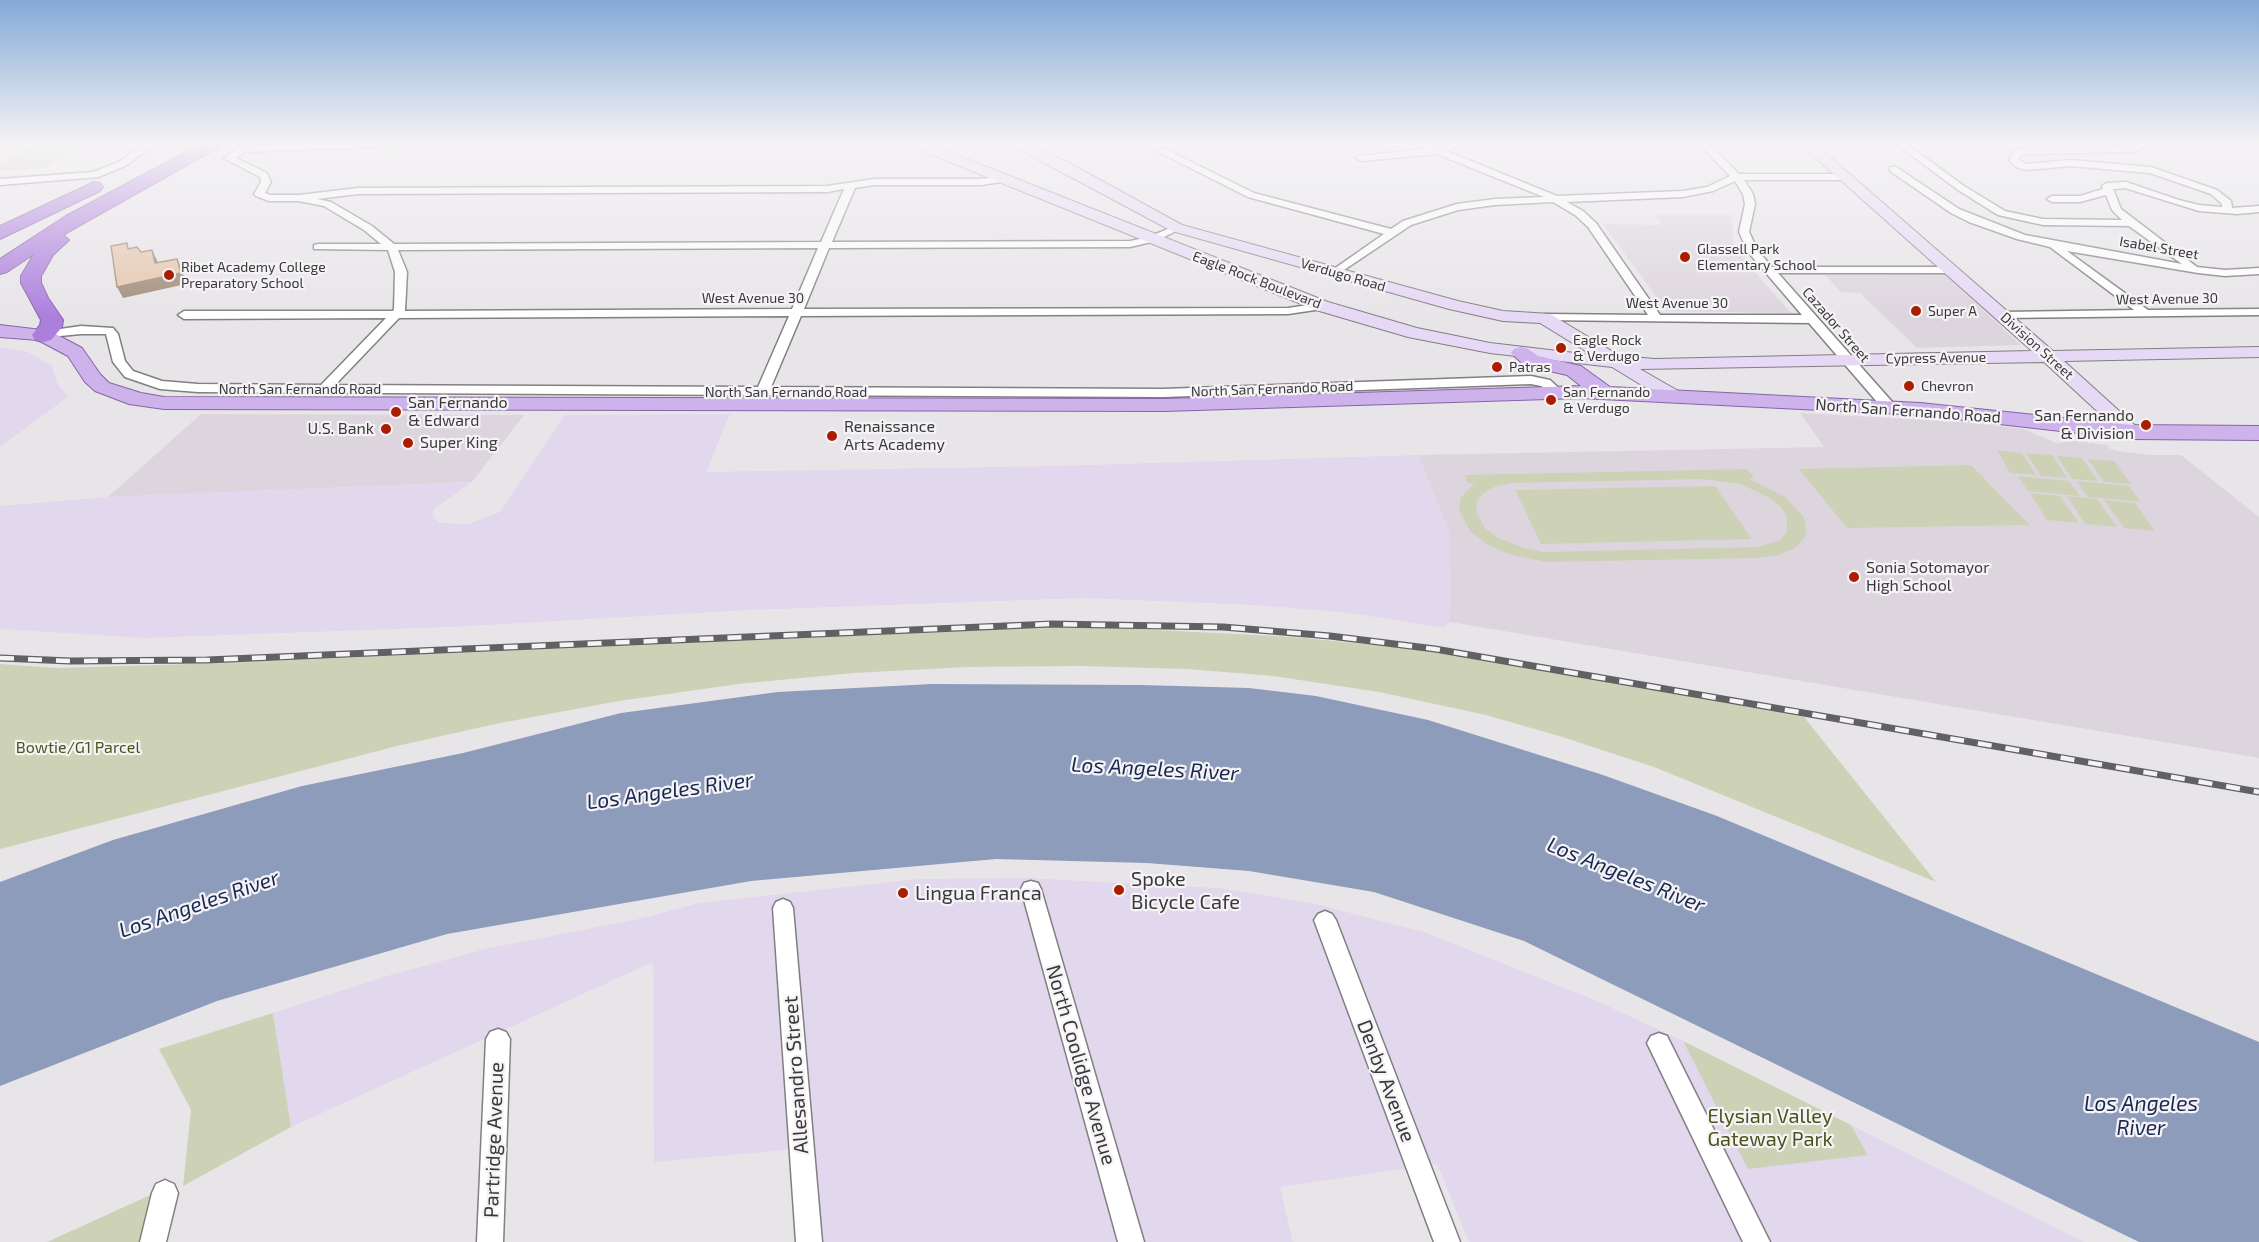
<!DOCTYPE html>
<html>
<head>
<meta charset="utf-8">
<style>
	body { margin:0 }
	canvas { display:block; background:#e8e5e9 }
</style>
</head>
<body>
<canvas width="2259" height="1242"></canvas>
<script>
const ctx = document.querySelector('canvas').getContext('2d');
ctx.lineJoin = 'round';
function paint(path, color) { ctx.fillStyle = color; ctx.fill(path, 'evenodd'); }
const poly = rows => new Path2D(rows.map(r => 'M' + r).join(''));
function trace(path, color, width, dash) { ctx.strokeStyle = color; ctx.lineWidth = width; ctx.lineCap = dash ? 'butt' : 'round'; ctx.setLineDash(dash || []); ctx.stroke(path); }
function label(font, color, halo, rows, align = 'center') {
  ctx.font = font + ' "Exo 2",sans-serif'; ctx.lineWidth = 4.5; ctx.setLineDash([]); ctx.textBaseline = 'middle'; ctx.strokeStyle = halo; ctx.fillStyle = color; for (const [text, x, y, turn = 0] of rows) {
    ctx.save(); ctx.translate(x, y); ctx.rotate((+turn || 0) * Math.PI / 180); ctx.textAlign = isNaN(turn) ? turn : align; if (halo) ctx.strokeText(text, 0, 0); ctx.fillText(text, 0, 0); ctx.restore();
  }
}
paint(poly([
	[1655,215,1732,215,1733,243,1754,271,1791,313,1667,311,1603,224,1662,225],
	[1944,274,2021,345,1917,348,1860,293,1841,292,1825,275],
	[1800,413,1964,422,2024,429,2056,443,2075,441,2107,445,2110,449,2119,451,2149,455,2181,455,2259,517,2259,758,1450,622,1449,532,1418,455,1824,447],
	[201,414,524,415,472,482,108,497]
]), '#ddd5de');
paint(poly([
	[0,347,28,352,52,366,57,383,68,397,0,447],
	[730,414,706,472,1056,466,1418,455,1449,532,1450,622,1443,628,1350,613,1255,605,1084,598,750,610,450,627,144,638,0,629,0,506,108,497,472,482,434,509,433,517,440,523,468,524,500,512,565,415],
	[1026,878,1219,888,1312,903,1427,933,1595,1000,1683,1041,1748,1168,1868,1154,1851,1125,2084,1242,1469,1242,1437,1164,1280,1187,1293,1242,802,1242,796,1149,654,1162,653,962,291,1127,273,1013,387,976,489,948,639,919,699,903,919,879]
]), '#e1d8ed');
paint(poly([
	[82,143,44,168,0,170,0,166,34,145],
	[1997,450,2022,453,2036,475,2010,473],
	[2026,453,2052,455,2067,478,2041,476],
	[2057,456,2082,458,2098,481,2072,479],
	[2088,459,2114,461,2131,484,2104,482],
	[1971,465,2030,525,1847,528,1799,469],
	[1747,469,1754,478,1749,479,1785,497,1804,517,1806,531,1805,537,1795,548,1778,555,1756,558,1546,562,1508,554,1487,544,1470,531,1459,510,1461,497,1474,484,1468,483,1465,475],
	[1702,479,1740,484,1766,496,1779,505,1787,516,1787,532,1780,540,1758,547,1544,552,1524,548,1498,538,1485,528,1476,512,1477,501,1484,493,1496,486,1512,483],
	[2018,476,2069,481,2080,496,2028,491],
	[2077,481,2129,486,2141,502,2088,497],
	[1715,486,1752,539,1541,544,1515,490],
	[2030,493,2060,496,2079,523,2047,520],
	[2067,496,2097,499,2117,527,2085,524],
	[2104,500,2135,503,2155,531,2124,528],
	[1017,627,1118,628,1293,637,1425,650,1804,717,1936,882,1654,767,1559,736,1486,715,1379,692,1273,676,1187,669,1080,666,967,667,854,673,738,684,619,701,495,724,397,746,0,849,0,664,57,668,226,663,986,630],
	[273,1013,291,1127,183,1186,191,1110,159,1049],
	[1683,1041,1851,1125,1868,1155,1748,1169],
	[157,1192,139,1242,47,1242]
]), '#cdd2b7');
paint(poly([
	[932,684,1141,685,1249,688,1316,696,1428,720,1603,775,1717,816,2259,1042,2259,1242,2139,1242,1524,941,1374,892,1249,871,1147,863,996,859,751,881,447,934,217,1001,0,1086,0,882,113,840,302,786,463,753,621,713,778,692]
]), '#8d9cbb');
const street = poly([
	[146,143,157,143,125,166,98,177,0,185,0,179,93,172,119,162,146,143],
	[245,143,255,143,253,146,403,143,398,146,244,152,236,158,267,173,271,182,265,193,270,195,299,195,358,188,827,186,874,179,981,179,1005,176,1010,179,1008,181,981,185,874,185,855,188,832,242,1130,241,1149,237,1177,225,1182,228,1156,241,1130,247,829,248,804,309,1288,308,1322,303,1328,306,1322,309,1288,314,801,316,771,387,1163,389,1531,376,1550,380,1562,391,1556,395,1541,386,1531,384,1163,397,768,395,764,403,759,404,752,400,755,395,198,392,160,389,125,377,113,362,106,334,81,334,39,338,39,332,81,326,113,328,118,334,125,361,133,371,162,381,198,384,321,385,386,318,184,319,178,315,184,311,393,311,394,309,395,272,388,250,314,249,314,245,318,244,381,244,364,230,324,206,299,201,269,201,256,196,254,194,261,182,260,177,224,158,245,143],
	[844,189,821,242,394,244,372,226,331,202,317,199,358,194,827,192,844,189],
	[818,248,792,309,405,311,407,272,398,250,818,248],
	[789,316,758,387,335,385,399,318,789,316],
	[1141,143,1153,143,1254,193,1391,229,1403,221,1457,204,1495,199,1544,197,1437,154,1361,161,1356,158,1358,156,1426,149,1414,143,1426,143,1438,148,1456,143,1470,143,1446,151,1557,196,1683,191,1707,187,1730,176,1698,143,1708,143,1739,174,1845,174,1850,177,1845,180,1744,180,1753,194,1755,204,1749,232,1758,251,1772,267,1952,267,1958,270,1952,273,1778,273,1894,404,1896,407,1894,410,1889,411,1884,410,1809,323,1540,320,1540,316,1544,314,1648,315,1588,227,1575,215,1553,202,1495,205,1458,210,1411,225,1335,276,1331,275,1331,271,1384,234,1248,197,1141,143],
	[1735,181,1743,194,1745,204,1739,232,1748,252,1802,315,1660,315,1596,223,1583,211,1567,202,1683,197,1713,191,1735,181],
	[1895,143,1905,143,1964,186,2005,211,2043,219,2122,220,2112,210,2106,195,2080,202,2052,202,2047,199,2052,196,2080,196,2103,189,2102,186,2107,183,2126,182,2179,200,2199,205,2222,207,2222,204,2211,194,2150,173,2070,166,2027,170,2016,167,2009,160,2013,152,2025,148,2132,146,2141,143,2153,143,2133,152,2026,154,2020,156,2019,160,2027,164,2070,160,2151,167,2217,190,2231,201,2232,208,2259,206,2259,212,2237,214,2199,211,2125,188,2113,189,2121,209,2197,267,2225,270,2259,268,2259,274,2225,276,2198,273,2067,251,2148,310,2259,309,2259,315,2000,318,1998,316,2004,312,2134,310,2050,247,2017,239,1969,222,1951,213,1890,171,1890,167,1896,167,1959,209,2025,235,2182,264,2129,226,2043,225,1998,215,1958,190,1895,143],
	[1031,881,1038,883,1041,889,1144,1242,1118,1242,1021,889,1024,883,1031,881],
	[783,899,790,902,793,908,822,1242,796,1242,773,908,776,902,783,899],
	[1325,911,1332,914,1336,920,1460,1242,1434,1242,1314,920,1318,914,1325,911],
	[498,1029,506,1032,510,1039,503,1242,477,1242,486,1039,490,1032,498,1029],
	[1659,1033,1667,1036,1770,1242,1743,1242,1647,1043,1651,1036,1659,1033],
	[165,1180,174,1184,178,1193,166,1242,140,1242,152,1193,156,1184,165,1180]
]);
const secondary = poly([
	[908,143,926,143,1328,302,1417,328,1490,343,1592,355,1540,323,1503,321,1449,309,1172,231,1007,143,1024,143,1069,163,1182,225,1458,301,1503,311,1550,314,1620,356,1655,359,2032,351,1799,143,1814,143,2053,351,2259,347,2259,357,2064,361,2138,428,2141,432,2138,436,2131,438,2124,436,2044,362,1640,369,1680,392,1682,396,1680,400,1673,402,1666,400,1612,367,1490,353,1408,337,1316,310,910,146,908,143]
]);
const primary = poly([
	[0,325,50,331,82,348,100,374,109,383,141,393,164,397,1165,399,1581,386,1567,375,1524,365,1511,353,1514,349,1521,347,1528,349,1538,356,1581,366,1610,387,1920,403,2131,425,2259,426,2259,440,2131,439,1920,415,1581,398,1165,411,164,409,129,404,95,391,85,382,68,356,38,340,0,337,0,325]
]);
const highway = poly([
	[203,143,223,143,221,146,63,235,69,240,53,255,41,276,41,283,48,298,63,320,62,327,51,340,43,342,35,340,32,335,40,325,41,320,21,283,21,276,34,254,7,272,0,274,0,259,66,216,203,143],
	[94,182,100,183,103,187,100,191,0,239,0,226,94,182]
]);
trace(street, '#827f82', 3);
trace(secondary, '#827f82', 2);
trace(primary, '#8566a4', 2);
trace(highway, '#8566a4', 2);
paint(street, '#fff');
paint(secondary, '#e6d9f5');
paint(primary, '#ceb2eb');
paint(highway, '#ad7fdd');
const rail = poly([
	[0,658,70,661,207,660,1052,624,1223,627,1330,636,1435,649,2259,792]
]);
trace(rail, '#616062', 7);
trace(rail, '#f5f3f6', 4.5, [14]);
paint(poly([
	[152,250,157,260,160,274,155,263],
	[177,259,182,269,186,284,123,298,117,287]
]), '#a08b79');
const building = poly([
	[127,243,128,249,137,247,141,252,152,250,155,263,177,259,181,273,117,287,111,246,127,243]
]);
paint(building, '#e5c6ad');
trace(building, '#a08b79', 1.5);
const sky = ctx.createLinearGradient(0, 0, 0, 317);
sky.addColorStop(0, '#83aad6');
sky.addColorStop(0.45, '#f5f3f5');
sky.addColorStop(1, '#f5f3f500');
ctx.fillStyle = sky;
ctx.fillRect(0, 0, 2259, 317);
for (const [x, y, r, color] of [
	[1685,257,6,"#ab1d00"],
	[169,275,6,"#ab1d00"],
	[1916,311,6,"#ab1d00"],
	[1561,348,6,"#ab1d00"],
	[1497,367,6,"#ab1d00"],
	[1909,386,6,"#ab1d00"],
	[1551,400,6,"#ab1d00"],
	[396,412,6,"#ab1d00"],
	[2146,425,6,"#ab1d00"],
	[386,429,6,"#ab1d00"],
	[832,436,6,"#ab1d00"],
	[408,443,6,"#ab1d00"],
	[1854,577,6,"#ab1d00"],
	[1119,890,6,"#ab1d00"],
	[903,893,6,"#ab1d00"]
]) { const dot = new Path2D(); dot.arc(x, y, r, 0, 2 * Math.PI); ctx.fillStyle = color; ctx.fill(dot); trace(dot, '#f5f3f6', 2); }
label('14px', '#3a393a', '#f5f3f6', [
	["Isabel Street",2159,248,10],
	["Verdugo Road",1343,275,16],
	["Eagle Rock Boulevard",1257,280,21],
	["West Avenue 30",753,298],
	["West Avenue 30",2167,299,-1],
	["West Avenue 30",1677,303],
	["Cazador Street",1836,325,49],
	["Division Street",2037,346,42],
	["Cypress Avenue",1936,358,-1],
	["North San Fernando Road",300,389],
	["North San Fernando Road",1272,389,-2],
	["North San Fernando Road",786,392]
]);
label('14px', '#3a393a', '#f5f3f6', [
	["Glassell Park",1697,249],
	["Elementary School",1697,265],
	["Ribet Academy College",181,267],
	["Preparatory School",181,283],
	["Super A",1928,311],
	["Eagle Rock",1573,340],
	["& Verdugo",1573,356],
	["Patras",1509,367],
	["Chevron",1921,386],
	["San Fernando",1563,392],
	["& Verdugo",1563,408]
], 'left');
label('16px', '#3a393a', '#f5f3f6', [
	["San Fernando",408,403],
	["& Edward",408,421],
	["San Fernando",2134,416,"right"],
	["& Division",2134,434,"right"],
	["Renaissance",844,427],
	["Arts Academy",844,445],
	["U.S. Bank",374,429,"right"],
	["Super King",420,443],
	["Sonia Sotomayor",1866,568],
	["High School",1866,586]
], 'left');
label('16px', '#3a393a', '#f5f3f6', [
	["North San Fernando Road",1908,411,4]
]);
label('16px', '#4c531a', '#f5f3f6', [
	["Bowtie/G1 Parcel",78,748]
]);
label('20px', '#3a393a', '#f5f3f6', [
	["Spoke",1131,879],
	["Bicycle Cafe",1131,902],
	["Lingua Franca",915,893]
], 'left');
label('20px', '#3a393a', '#f5f3f6', [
	["North Coolidge Avenue",1081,1065,74],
	["Allesandro Street",796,1075,-94],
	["Denby Avenue",1386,1081,69],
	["Partridge Avenue",494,1140,-88]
]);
label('20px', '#4c531a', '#f5f3f6', [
	["Elysian Valley",1770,1116],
	["Gateway Park",1770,1139]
]);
label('italic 21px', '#172851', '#f5f3f6', [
	["Los Angeles River",1155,769,3],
	["Los Angeles River",670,791,-8],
	["Los Angeles River",1626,875,22],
	["Los Angeles River",199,904,-19],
	["Los Angeles",2141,1104],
	["River",2141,1128]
]);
</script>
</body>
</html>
